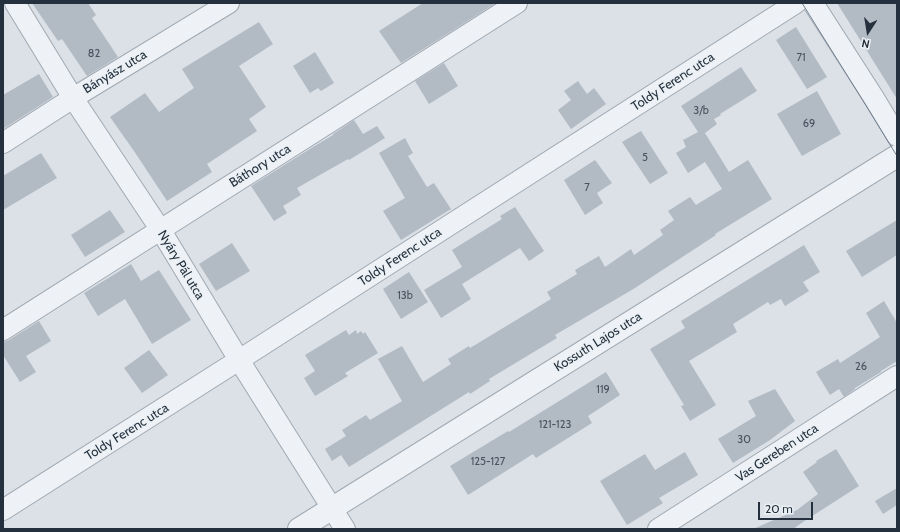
<!DOCTYPE html>
<html>
<head>
<meta charset="utf-8">
<style>
	body { margin:0 }
	#map { position:relative; width:900px; height:532px; overflow:hidden; background:#dbe1e7; font-family:Cabin,sans-serif }
	canvas { display:block }
	.frame { position:absolute; inset:0; border:4px solid #24303d; pointer-events:none }
	.north { position:absolute; left:848px; top:12px; width:40px; height:40px; -webkit-text-stroke:3px #eaf0f4; paint-order:stroke; rotate:192deg; font-size:11px; font-weight:700; line-height:16px; text-align:center; color:#24303d }
	.north::after { content:''; display:block; margin:auto; width:14px; height:18px; background:#24303d; clip-path:polygon(50% 0,100% 100%,50% 72%,0 100%) }
	.scale { position:absolute; left:758px; top:502px; width:55px; height:18px; box-sizing:border-box; border:2px solid #24303d; border-top:0; padding-left:5px; font-size:12px; line-height:14px; white-space:nowrap; color:#24303d; -webkit-text-stroke:3px #eaf0f4; paint-order:stroke }
</style>
</head>
<body>
<div id="map">
<canvas width="900" height="532"></canvas>
<div class="frame"></div>
<div class="north">N</div>
<div class="scale">20 m</div>
</div>
<script>
const ctx = document.querySelector('canvas').getContext('2d');
ctx.lineJoin = 'round';
function paint(path, color) { ctx.fillStyle = color; ctx.fill(path, 'evenodd'); }
const poly = rows => new Path2D(rows.map(r => 'M' + r).join(''));
function trace(path, color, width, dash) { ctx.strokeStyle = color; ctx.lineWidth = width; ctx.lineCap = dash ? 'butt' : 'round'; ctx.setLineDash(dash || []); ctx.stroke(path); }
function label(font, color, halo, rows, align = 'center') {
  ctx.font = font + ' Cabin,sans-serif'; ctx.lineWidth = 3; ctx.setLineDash([]); ctx.textBaseline = 'middle'; ctx.strokeStyle = halo; ctx.fillStyle = color; for (const [text, x, y, turn = 0] of rows) {
    ctx.save(); ctx.translate(x, y); ctx.rotate((+turn || 0) * Math.PI / 180); ctx.textAlign = isNaN(turn) ? turn : align; if (halo) ctx.strokeText(text, 0, 0); ctx.fillText(text, 0, 0); ctx.restore();
  }
}
paint(poly([
	[32,3,88,3,96,15,92,18,118,57,87,76,62,39,58,41],
	[423,3,496,3,401,63,379,31],
	[837,3,897,3,897,99],
	[259,22,273,44,239,66,266,107,249,119,257,131,207,164,212,172,167,201,134,151,110,117,145,93,159,112,194,88,182,69],
	[796,27,827,77,807,89,776,40],
	[315,52,334,83,321,91,318,88,310,93,293,66],
	[444,63,458,86,429,104,415,81],
	[741,67,757,91,720,114,721,115,714,119,717,124,705,133,729,172,748,160,772,199,715,234,716,235,635,288,555,335,557,338,489,379,490,381,470,394,469,392,349,467,341,455,332,461,325,449,346,436,342,430,366,415,370,420,402,401,378,359,402,346,423,382,451,364,448,359,469,346,470,348,551,299,547,292,577,274,575,270,599,256,605,267,631,249,634,255,663,235,660,230,674,220,668,211,690,197,696,205,722,189,705,162,688,173,676,153,686,147,683,140,698,132,681,106],
	[39,74,53,97,3,129,3,95],
	[578,81,587,94,594,88,606,104,571,129,558,110,571,100,564,91],
	[817,91,841,134,802,156,777,114],
	[354,120,363,134,377,126,385,138,349,160,348,159,297,188,301,195,283,206,287,213,274,221,251,186,313,147,333,135,333,134],
	[641,131,668,173,650,184,622,142],
	[405,138,413,153,408,156,427,187,434,183,451,209,401,240,383,211,405,198,379,153],
	[41,153,57,178,3,210,3,176],
	[595,160,612,183,597,193,603,203,585,215,564,180],
	[515,207,544,251,529,261,520,248,462,284,471,299,441,318,424,290,462,267,452,250,502,219,500,216],
	[110,210,125,232,85,257,71,235],
	[897,220,897,255,862,277,846,251],
	[232,243,250,271,216,291,199,264],
	[804,245,820,272,803,282,809,291,785,306,781,299,770,305,768,302,733,324,737,332,689,361,716,405,690,421,681,406,684,405,650,349,685,328,681,321],
	[131,264,141,281,159,270,191,320,152,344,125,299,98,316,84,293],
	[409,272,428,302,401,319,383,289],
	[884,301,897,323,897,361,881,371,881,372,855,388,855,389,844,397,839,389,830,395,816,372,838,359,840,363,880,337,866,313],
	[39,321,51,341,26,356,36,372,20,382,3,355,3,342,9,340],
	[346,330,349,335,356,330,357,334,361,331,363,334,365,332,378,353,345,373,348,376,315,396,304,378,315,371,305,355],
	[149,350,168,375,142,393,124,368],
	[606,372,620,395,588,416,592,423,536,458,533,454,468,495,450,466,508,431,509,432],
	[775,389,795,421,770,440,733,463,718,439,756,416,748,401],
	[836,449,859,486,806,520,793,529,753,529,797,510,818,494,803,472,817,462,816,461],
	[685,452,698,475,659,498,663,503,627,525,600,481,645,454,655,470],
	[897,488,897,505,883,514,875,501]
]), '#b2bac4');
const minor = poly([
	[15,3,73,98,160,229,239,360,345,529],
	[813,3,874,98,897,136],
	[3,143,73,98,229,3],
	[3,330,517,3],
	[3,510,239,360,796,3],
	[658,529,897,376]
]);
const tertiary = poly([
	[299,529,897,156]
]);
trace(minor, '#a0a8b1', 22);
trace(tertiary, '#a0a8b1', 24);
trace(minor, '#eef1f5', 20);
trace(tertiary, '#eef1f5', 22);
trace(poly([
	[802,3,865,104,897,156]
]), '#748291', 1);
label('11px', '#48525f', null, [
	["82",94,54],
	["71",801,58],
	["3/b",701,111],
	["69",809,124],
	["5",645,158],
	["7",587,188],
	["13b",405,296],
	["26",861,367],
	["119",603,390],
	["121-123",555,425],
	["30",744,440],
	["125-127",488,462]
]);
label('13px', '#24303d', '#eaf0f4', [
	["Bányász utca",115,72,-31],
	["Toldy Ferenc utca",673,82,-33],
	["Báthory utca",260,166,-32],
	["Toldy Ferenc utca",400,257,-33],
	["Nyáry Pál utca",181,265,59],
	["Kossuth Lajos utca",598,342,-32],
	["Toldy Ferenc utca",127,432,-32],
	["Vas Gereben utca",777,453,-33]
]);
</script>
</body>
</html>
